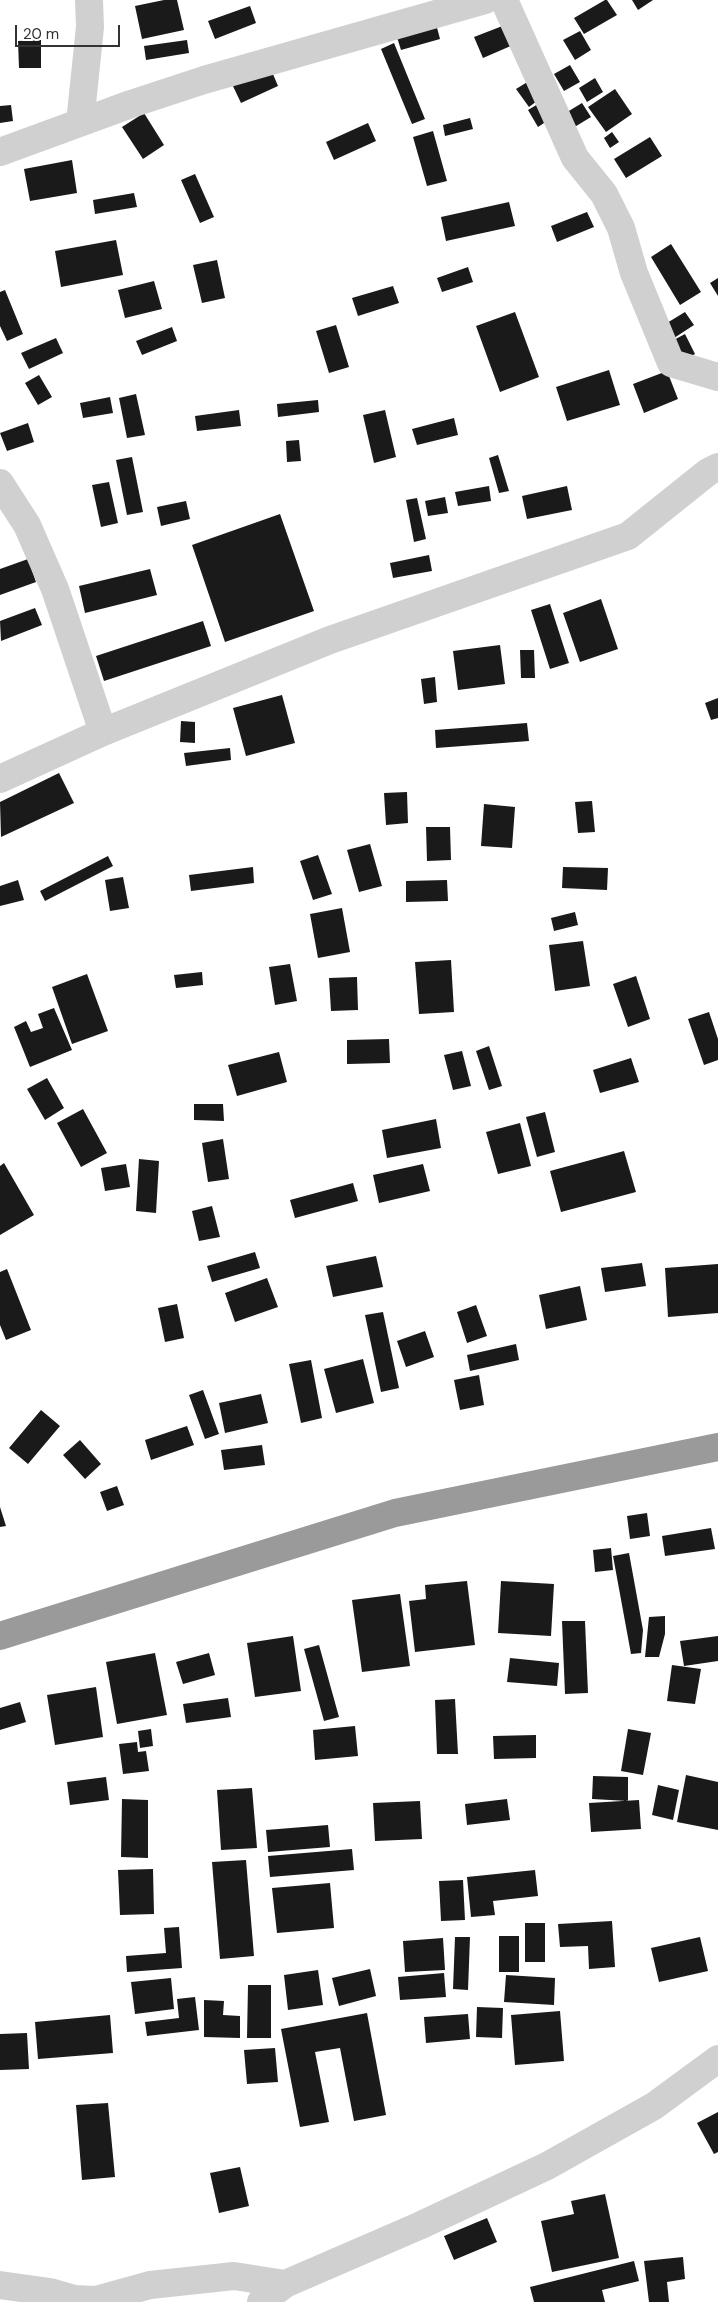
<!DOCTYPE html>
<html>
<head>
<meta charset="utf-8">
<style>
	body { margin:0 }
	#map { position:relative; width:718px; height:2302px; overflow:hidden; background:#fff; font-family:"DM Sans",sans-serif }
	canvas { display:block }
	.scale { position:absolute; left:15px; top:25px; width:105px; height:22px; box-sizing:border-box; border:2px solid #333; border-top:0; padding-left:6px; font-size:15px; line-height:18px; white-space:nowrap; color:#333; -webkit-text-stroke:4px #fff; paint-order:stroke }
</style>
</head>
<body>
<div id="map">
<canvas width="718" height="2302"></canvas>
<div class="scale">20 m</div>
</div>
<script>
const ctx = document.querySelector('canvas').getContext('2d');
ctx.lineJoin = 'round';
function paint(path, color) { ctx.fillStyle = color; ctx.fill(path, 'evenodd'); }
const poly = rows => new Path2D(rows.map(r => 'M' + r).join(''));
function trace(path, color, width, dash) { ctx.strokeStyle = color; ctx.lineWidth = width; ctx.lineCap = dash ? 'butt' : 'round'; ctx.setLineDash(dash || []); ctx.stroke(path); }
paint(poly([
	[164,0,177,0,184,30,142,39,135,6],
	[605,0,607,0,617,15,584,34,574,18],
	[632,0,653,0,638,10],
	[250,6,256,23,215,39,208,21],
	[435,20,440,39,401,50,395,31],
	[505,25,513,45,483,58,474,37],
	[580,31,591,50,575,60,563,40],
	[41,40,41,68,19,68,18,41],
	[187,40,189,53,146,60,144,46],
	[394,43,425,119,412,124,381,49],
	[570,65,580,82,564,91,554,74],
	[270,67,278,86,241,103,232,84],
	[595,78,603,92,587,102,579,88],
	[529,81,541,98,529,107,516,89],
	[615,89,632,114,606,132,588,107],
	[543,101,553,117,538,127,528,110],
	[582,103,591,117,568,131,559,117],
	[11,105,13,121,0,123,0,106],
	[144,113,164,145,143,159,122,127],
	[470,118,473,129,445,136,443,125],
	[368,123,376,141,334,160,326,142],
	[433,131,447,181,427,186,413,137],
	[612,132,619,142,610,148,604,138],
	[650,137,662,156,626,178,614,159],
	[72,160,77,193,30,201,24,169],
	[195,174,214,217,200,223,181,180],
	[134,193,137,207,95,214,93,200],
	[509,202,515,226,446,241,441,217],
	[587,212,594,227,557,242,551,226],
	[116,240,123,275,61,287,55,251],
	[671,244,701,292,680,305,651,257],
	[217,260,225,298,202,303,193,265],
	[468,267,473,282,442,292,437,278],
	[718,278,718,296,710,283],
	[154,281,162,309,125,318,118,290],
	[393,286,399,303,358,316,352,298],
	[5,290,23,334,7,341,0,326,0,292],
	[515,312,539,377,500,392,476,326],
	[685,312,694,325,671,340,662,326],
	[336,325,349,367,329,373,316,331],
	[172,327,177,341,142,355,136,341],
	[685,334,695,354,678,363,668,343],
	[56,338,63,353,29,369,21,353],
	[609,370,620,405,567,421,556,387],
	[667,371,678,399,644,413,633,384],
	[39,375,52,397,38,405,25,383],
	[136,394,145,435,127,438,119,398],
	[110,397,113,413,83,418,80,403],
	[318,400,319,412,278,417,277,404],
	[239,410,241,426,197,431,195,416],
	[385,410,396,457,374,463,363,415],
	[454,418,458,435,417,445,412,429],
	[28,423,34,442,7,451,0,433],
	[299,440,301,461,287,462,286,441],
	[498,455,509,491,499,493,489,458],
	[132,457,143,512,127,515,116,460],
	[109,482,118,523,101,527,92,485],
	[489,486,491,501,458,506,455,492],
	[567,486,572,510,527,519,522,496],
	[445,497,448,513,428,516,425,501],
	[417,498,426,539,414,542,406,500],
	[186,501,190,519,161,526,157,507],
	[280,514,314,611,225,642,192,545],
	[429,555,432,571,393,578,390,563],
	[28,559,36,582,0,595,0,569],
	[150,569,157,595,85,613,79,586],
	[601,599,618,649,580,662,563,613],
	[550,604,569,663,550,669,531,610],
	[35,608,42,625,1,641,0,621],
	[203,621,211,646,104,681,96,656],
	[500,645,505,684,458,690,453,651],
	[520,650,534,650,535,678,521,678],
	[435,677,437,702,424,704,421,679],
	[282,695,295,743,246,756,233,708],
	[718,698,718,718,711,720,705,703],
	[181,721,195,722,195,743,180,742],
	[527,723,529,741,436,748,435,730],
	[230,748,231,760,186,766,184,753],
	[59,773,74,803,1,837,0,802],
	[407,792,408,823,386,825,384,793],
	[592,801,595,832,578,833,575,802],
	[484,804,515,807,512,848,481,846],
	[426,827,450,827,451,860,427,861],
	[370,844,382,886,359,892,347,850],
	[318,855,332,894,313,900,300,861],
	[108,856,113,866,45,901,40,891],
	[253,867,254,883,191,891,189,875],
	[563,867,608,868,607,890,562,888],
	[123,877,129,908,110,911,105,880],
	[18,880,24,900,0,906,0,886],
	[447,880,448,901,406,902,406,881],
	[342,908,350,952,318,958,310,914],
	[575,912,578,925,554,931,551,918],
	[583,941,590,986,555,991,549,945],
	[451,960,454,1012,419,1014,415,962],
	[290,964,297,1001,275,1005,269,967],
	[202,972,203,985,176,988,174,975],
	[87,974,108,1031,72,1044,52,987],
	[636,976,650,1019,628,1027,613,984],
	[357,977,358,1010,331,1011,329,978],
	[54,1008,72,1050,30,1067,14,1027,26,1021,31,1032,43,1028,38,1014],
	[709,1012,718,1039,718,1060,704,1065,688,1019],
	[389,1039,390,1063,347,1064,347,1040],
	[489,1046,502,1086,489,1090,476,1051],
	[462,1051,471,1086,453,1090,444,1055],
	[279,1052,287,1082,237,1096,228,1065],
	[631,1058,639,1082,600,1093,593,1070],
	[47,1078,64,1108,45,1120,27,1089],
	[194,1104,223,1104,224,1121,194,1120],
	[83,1109,107,1153,81,1167,57,1123],
	[545,1112,555,1152,537,1157,526,1117],
	[436,1119,441,1148,387,1158,382,1130],
	[520,1123,531,1166,498,1174,486,1132],
	[223,1139,229,1179,208,1182,202,1143],
	[624,1151,636,1192,561,1212,550,1171],
	[139,1159,159,1161,156,1213,136,1211],
	[4,1163,34,1215,0,1235,0,1166],
	[126,1164,130,1187,105,1191,101,1168],
	[423,1164,430,1191,379,1203,373,1175],
	[353,1183,358,1201,295,1218,290,1200],
	[212,1206,220,1237,199,1241,192,1211],
	[255,1252,260,1268,212,1282,207,1266],
	[376,1256,383,1287,333,1297,326,1266],
	[642,1263,646,1286,605,1292,601,1268],
	[718,1264,718,1313,668,1317,665,1268],
	[7,1269,31,1330,6,1340,0,1325,0,1272],
	[267,1278,278,1307,235,1322,225,1293],
	[580,1286,587,1320,546,1329,539,1295],
	[177,1304,184,1338,165,1342,158,1308],
	[476,1305,487,1336,467,1343,457,1312],
	[383,1312,399,1388,381,1392,365,1315],
	[425,1331,434,1357,406,1367,397,1341],
	[516,1344,519,1360,470,1371,467,1355],
	[363,1359,374,1403,336,1413,324,1369],
	[311,1360,322,1418,301,1423,289,1364],
	[479,1375,484,1405,460,1410,454,1380],
	[203,1390,219,1434,205,1439,189,1395],
	[261,1394,268,1423,225,1433,219,1403],
	[41,1410,60,1426,28,1464,9,1448],
	[187,1426,194,1445,151,1460,145,1440],
	[80,1440,101,1464,85,1479,63,1455],
	[262,1445,265,1465,224,1470,221,1450],
	[117,1486,124,1505,107,1511,100,1492],
	[0,1507,6,1526,0,1527],
	[647,1513,650,1536,630,1539,627,1516],
	[711,1528,715,1549,665,1556,662,1536],
	[611,1548,613,1570,595,1572,593,1550],
	[629,1553,643,1630,641,1653,631,1654,613,1556],
	[467,1581,475,1645,415,1652,409,1601,426,1599,425,1585],
	[501,1581,554,1584,551,1636,498,1633],
	[400,1594,410,1666,362,1672,352,1600],
	[665,1616,665,1634,659,1657,645,1657,649,1617],
	[562,1621,585,1621,588,1693,565,1694],
	[293,1636,301,1691,255,1697,247,1643],
	[718,1636,718,1661,684,1666,680,1641],
	[319,1645,339,1717,324,1721,304,1649],
	[155,1653,167,1715,117,1724,106,1662],
	[209,1653,215,1675,183,1684,176,1662],
	[510,1658,559,1663,557,1686,507,1682],
	[672,1665,701,1669,695,1704,667,1701],
	[96,1687,103,1737,55,1745,47,1695],
	[228,1698,231,1717,186,1723,183,1704],
	[455,1699,458,1754,437,1754,435,1700],
	[20,1702,26,1722,0,1730,0,1708],
	[355,1726,358,1756,315,1760,313,1730],
	[151,1729,153,1746,140,1748,138,1731],
	[628,1729,651,1733,643,1775,621,1771],
	[536,1735,536,1758,494,1759,493,1736],
	[137,1742,138,1752,146,1751,149,1771,123,1774,119,1744],
	[686,1775,718,1782,718,1830,677,1822],
	[593,1776,628,1777,628,1801,592,1799],
	[106,1777,109,1800,70,1805,67,1782],
	[658,1785,679,1790,673,1820,652,1815],
	[252,1788,257,1848,221,1850,217,1790],
	[122,1799,148,1800,148,1858,121,1857],
	[507,1799,510,1820,467,1825,465,1804],
	[639,1800,641,1829,591,1832,589,1803],
	[420,1801,422,1839,375,1841,373,1803],
	[328,1825,330,1847,268,1852,266,1830],
	[352,1849,354,1870,270,1877,268,1856],
	[246,1860,254,1956,220,1959,212,1862],
	[153,1869,154,1914,120,1915,118,1870],
	[535,1870,538,1896,493,1901,495,1915,471,1917,467,1877],
	[463,1880,465,1920,441,1921,439,1881],
	[330,1883,334,1928,277,1933,272,1888],
	[612,1921,615,1967,589,1969,588,1946,560,1947,558,1924],
	[525,1923,545,1923,545,1962,525,1962],
	[179,1927,182,1968,127,1972,126,1956,166,1953,164,1928],
	[499,1936,519,1936,519,1972,499,1972],
	[455,1937,470,1937,468,1990,453,1989],
	[700,1937,708,1971,659,1982,651,1948],
	[443,1938,445,1970,405,1972,403,1941],
	[370,1969,376,1996,339,2006,332,1978],
	[318,1970,323,2005,288,2010,284,1975],
	[444,1973,446,1997,400,2000,398,1977],
	[506,1975,555,1978,554,2005,504,2002],
	[171,1978,174,2009,135,2014,131,1982],
	[248,1985,271,1985,271,2038,247,2038],
	[195,1997,199,2030,147,2036,145,2022,179,2018,177,1999],
	[204,2000,224,2001,223,2015,240,2016,240,2038,204,2037],
	[477,2007,503,2008,502,2038,476,2037],
	[560,2011,564,2061,515,2065,511,2015],
	[367,2013,386,2115,354,2121,340,2048,315,2052,329,2122,300,2127,281,2029],
	[468,2014,470,2039,426,2043,424,2017],
	[110,2015,113,2053,38,2059,35,2022],
	[27,2033,29,2069,0,2070,0,2034],
	[275,2048,278,2082,247,2084,244,2050],
	[108,2103,115,2177,82,2180,76,2105],
	[718,2112,718,2152,714,2154,697,2123],
	[240,2167,249,2206,219,2213,210,2173],
	[605,2194,619,2258,552,2272,541,2221,574,2214,571,2201],
	[487,2218,497,2242,454,2260,444,2236],
	[683,2257,685,2279,667,2282,669,2302,649,2302,644,2261],
	[634,2261,639,2281,602,2290,605,2302,534,2302,530,2287]
]), '#1a1a1a');
trace(poly([
	[504,0,575,158,604,194,621,228,634,273,671,363,718,377],
	[80,123,90,27,89,0],
	[0,152,131,104,204,80,485,0],
	[0,483,27,525,55,589,103,732],
	[0,779,103,732,330,640,628,536,708,472,718,467],
	[0,2285,50,2292,74,2299,96,2300,150,2285,234,2276,285,2284],
	[261,2302,285,2284,419,2226,547,2166,654,2106,718,2059]
]), '#d0d0d0', 28);
trace(poly([
	[0,1636,395,1513,718,1447]
]), '#9a9a9a', 28);
</script>
</body>
</html>
